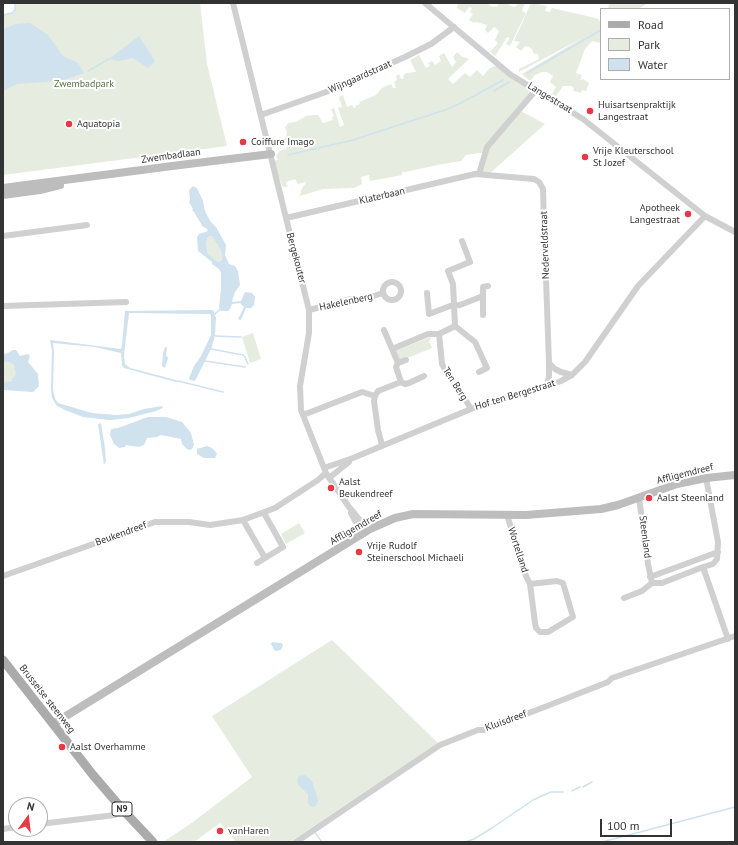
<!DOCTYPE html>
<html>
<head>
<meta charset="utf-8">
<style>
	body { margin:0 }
	#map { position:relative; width:738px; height:845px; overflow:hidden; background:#fff; font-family:"PT Sans",sans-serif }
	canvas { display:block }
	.frame { position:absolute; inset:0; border:4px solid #333; pointer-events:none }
	.legend { position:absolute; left:600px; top:8px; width:130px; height:72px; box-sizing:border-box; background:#fff; border:1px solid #adadad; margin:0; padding:5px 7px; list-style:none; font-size:12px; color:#333 }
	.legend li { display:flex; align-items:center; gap:8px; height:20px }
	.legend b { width:20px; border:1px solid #adadad }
	.north { position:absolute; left:8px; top:797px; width:40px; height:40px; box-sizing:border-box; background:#fff; border:1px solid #adadad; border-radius:50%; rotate:15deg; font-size:11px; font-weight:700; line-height:16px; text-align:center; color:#333 }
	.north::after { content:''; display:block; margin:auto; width:14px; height:18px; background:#e63946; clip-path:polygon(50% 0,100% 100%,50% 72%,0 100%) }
	.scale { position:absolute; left:600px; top:819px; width:72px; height:18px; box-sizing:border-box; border:2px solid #333; border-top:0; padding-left:5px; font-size:12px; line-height:14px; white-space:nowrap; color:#333; -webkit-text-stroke:3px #fff; paint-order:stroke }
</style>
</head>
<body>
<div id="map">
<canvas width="738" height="845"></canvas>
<div class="frame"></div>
<ul class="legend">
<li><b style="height:5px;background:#ababab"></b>Road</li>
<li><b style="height:11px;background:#e6ecdf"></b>Park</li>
<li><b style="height:11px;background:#cfe2ee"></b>Water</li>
</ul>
<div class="north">N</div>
<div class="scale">100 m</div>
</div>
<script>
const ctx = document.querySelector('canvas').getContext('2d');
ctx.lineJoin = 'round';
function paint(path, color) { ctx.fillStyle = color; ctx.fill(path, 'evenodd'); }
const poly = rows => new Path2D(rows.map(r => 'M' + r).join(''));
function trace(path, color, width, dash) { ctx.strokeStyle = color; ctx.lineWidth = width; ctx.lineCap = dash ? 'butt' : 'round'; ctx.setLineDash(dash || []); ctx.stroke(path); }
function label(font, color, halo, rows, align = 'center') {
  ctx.font = font + ' "PT Sans",sans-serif'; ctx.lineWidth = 4; ctx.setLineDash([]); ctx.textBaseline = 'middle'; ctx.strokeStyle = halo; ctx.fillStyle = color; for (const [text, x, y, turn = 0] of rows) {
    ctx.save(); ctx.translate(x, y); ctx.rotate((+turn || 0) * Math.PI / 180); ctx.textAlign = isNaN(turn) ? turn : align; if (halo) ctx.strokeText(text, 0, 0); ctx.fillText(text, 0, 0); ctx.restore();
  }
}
paint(poly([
	[15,3,200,3,207,64,227,146,3,175,3,15,12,13,15,10],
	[458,3,486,3,493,7,494,6,497,7,499,3,505,3,514,7,520,3,525,3,522,11,526,13,510,46,506,44,510,38,507,37,495,56,490,52,498,43,495,40,499,31,494,27,488,33,485,30,487,25,476,22,474,23,469,20,473,14,470,12,472,8,469,7,465,13,457,8],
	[531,3,547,6,545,11,550,12,552,8,595,18,598,19,601,23,601,43,592,41,585,49,576,73,582,75,580,80,583,79,589,83,586,91,582,90,581,93,574,91,573,87,571,86,563,86,556,96,552,94,556,87,550,82,553,76,547,72,542,72,535,75,530,81,522,74,584,37,519,72,519,69,539,59,538,54,534,54,532,49,529,47,525,46,521,51,516,47,520,42,514,41],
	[609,3,648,3,638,9,608,9],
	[457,52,461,56,469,59,448,79,453,84,465,73,470,77,477,70,483,76,490,68,496,66,536,90,519,110,545,124,487,176,479,174,484,153,479,153,466,155,461,161,437,165,405,172,402,172,402,175,397,176,370,181,369,175,361,177,362,184,354,188,323,189,300,196,301,190,306,183,306,182,298,184,295,179,286,182,287,187,283,187,272,161,278,160,276,156,280,151,286,149,287,145,285,139,287,133,285,127,289,123,296,122,306,116,314,115,318,115,323,123,333,120,332,117,334,116,331,109,334,108,340,127,344,125,338,108,342,107,339,97,343,95,347,107,352,105,354,108,356,107,355,106,360,104,359,102,376,95,382,88,391,84,393,88,396,88,394,82,397,80,396,76,399,74,401,79,404,78,403,76,406,73,416,72,410,60,419,55,426,68,430,66,428,63,432,61,435,65,441,61,439,56,444,53,452,67,456,62,453,57],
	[212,236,221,251,222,260,218,262,208,254,207,249,206,242,208,237],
	[253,333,261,359,250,363,242,337],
	[430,337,431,339,429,341,432,348,400,361,395,351],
	[3,362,9,362,14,365,16,369,16,374,14,379,7,382,3,382],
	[299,523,305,533,286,544,281,534],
	[332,640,438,743,290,842,236,842,220,823,194,842,163,842,193,822,252,777,212,716]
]), '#e6ecdf');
paint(poly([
	[30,23,48,35,63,56,78,63,84,73,61,81,17,84,3,91,3,29,16,24],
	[139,36,155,61,148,68,133,58,118,61,109,59],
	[193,186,197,188,203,201,205,211,210,221,216,227,226,245,225,255,229,264,235,266,238,271,240,285,235,292,232,301,233,302,241,301,245,292,252,293,255,297,254,305,251,308,246,308,241,320,238,319,244,307,240,303,232,304,230,309,228,311,221,311,219,308,221,288,221,273,219,269,212,264,212,262,198,251,197,237,199,234,208,231,206,228,203,227,194,212,192,210,193,209,189,202,190,200,189,190],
	[212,236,221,251,222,260,218,262,208,254,207,249,206,242,208,237],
	[212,310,214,311,214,315,216,317,215,336,211,349,195,381,190,380,189,378,194,366,201,356,211,335,211,315,210,314,129,313,124,355,125,364,130,368,176,380,178,381,176,382,124,368,122,365,121,353,95,347,53,343,54,352,53,389,55,399,58,403,92,413,116,415,129,414,144,409,162,406,163,408,156,411,129,418,110,420,83,417,65,410,57,406,52,398,51,389,52,351,50,340,121,349,122,345,125,311],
	[165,347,167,347,166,355,168,358,165,368,162,366,163,353],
	[13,350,16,350,20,356,28,354,30,356,28,362,38,374,39,386,33,392,3,390,3,382,11,381,16,374,14,365,9,362,3,362,3,353,6,354],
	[148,417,166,417,182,422,191,433,194,445,191,450,187,449,182,444,181,439,161,435,157,437,147,438,144,445,139,447,126,445,125,447,119,448,114,444,110,435,111,429,118,428],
	[101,423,105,448,106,461,104,465,98,424],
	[207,446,212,448,215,451,217,454,215,458,204,458,197,454,197,449],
	[272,642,281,643,283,645,281,650,275,651,271,644],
	[305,775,312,781,315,790,318,800,317,804,314,807,310,806,308,803,308,794,299,786,297,780,299,776]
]), '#cfe2ee');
trace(poly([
	[3,15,12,13,15,10,15,3],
	[88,71,109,59],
	[527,73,601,30],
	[494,91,509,82],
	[288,155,353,140,445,110,463,102,503,80],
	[214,315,220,309],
	[215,336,241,337],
	[211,349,243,355,245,357,248,364],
	[205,361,245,367],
	[178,381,223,392],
	[583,787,592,782],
	[572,791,580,787],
	[315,833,322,842],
	[465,842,474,839,492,828,533,800,551,792,563,792],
	[602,842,735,807]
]), '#cfe2ee', 1.5);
trace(poly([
	[233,3,286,218,309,310,309,333,300,386,301,410,326,473,349,507,363,524,365,532],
	[425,3,511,75,583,119,705,216,735,232],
	[261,115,326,92,405,57,431,44,454,27],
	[479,174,487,147,536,90],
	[286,218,475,174,534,179,539,182,543,189,544,222,549,363,549,376,547,386],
	[3,236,87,225],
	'383 291a9 9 0 1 1 18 0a9 9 0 1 1-18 0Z',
	[427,293,429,314,450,306,460,305,483,296,483,287,488,286],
	[483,296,483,315],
	[3,306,126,302],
	[309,310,351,299,357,301,383,293],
	[455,326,475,342,487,368,479,372],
	[384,330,398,363],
	[439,334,442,364,451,380,465,399,471,409],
	[392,349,428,334,439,334,455,326,453,284,448,271,470,262,462,241],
	[549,363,555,369,561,372,572,375],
	[401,382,405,384,409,383,424,376],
	[303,415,362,392,375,396],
	[382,445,378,430,374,401,375,396,378,391,401,382,396,367,398,363,406,360],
	[324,468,353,458,471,409,490,402,547,386,561,381,572,375,585,362,638,286,705,216],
	[329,478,349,462],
	[351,513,358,526,365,532],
	[507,515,526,576,530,584,535,623,536,628,540,632,548,632,573,617,563,583,557,581,530,584],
	[243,520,265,558],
	[257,563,283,547,264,513],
	[703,567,728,639],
	[3,576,155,522,189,522,210,525,243,520,275,508,318,480,326,473],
	[650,577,718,552],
	[652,583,662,583,703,567,713,564,717,559,718,542,706,478],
	[624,598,642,591,652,583,648,564,639,498],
	[40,824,115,815,123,810],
	[3,829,16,827],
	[296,842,440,745,478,730,484,730,542,708,608,682,612,678,735,636]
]), '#d0d0d0', 6);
trace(poly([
	[3,188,180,165,271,154],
	[3,195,40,190,60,185],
	[53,724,370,529,395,518,413,514,526,515,601,509,618,505,677,484,706,478,735,475]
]), '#bdbdbd', 8);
trace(poly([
	[3,660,93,775,123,810,153,842]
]), '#ababab', 9);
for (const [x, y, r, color] of [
	[590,111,4,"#e63946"],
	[69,124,4,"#e63946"],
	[243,142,4,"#e63946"],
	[585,157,4,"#e63946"],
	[688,214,4,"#e63946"],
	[331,488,4,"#e63946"],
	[649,498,4,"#e63946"],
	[359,552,4,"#e63946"],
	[62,747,4,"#e63946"],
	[220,831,4,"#e63946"]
]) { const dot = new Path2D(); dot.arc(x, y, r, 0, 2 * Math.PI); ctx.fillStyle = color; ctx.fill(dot); trace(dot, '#fff', 1.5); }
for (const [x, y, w] of [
	[122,809,20]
]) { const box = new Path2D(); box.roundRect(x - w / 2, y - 7, w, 14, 3); ctx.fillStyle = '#fff'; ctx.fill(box); trace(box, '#333', 1); }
label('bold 9px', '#333', null, [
	["N9",122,809]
]);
label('10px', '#333', '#fff', [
	["Wijngaardstraat",360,77,-24],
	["Langestraat",550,98,31],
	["Zwembadlaan",171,156,-8],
	["Klaterbaan",382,196,-13],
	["Nederveldstraat",545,245,-92],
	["Bergekouter",296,258,75],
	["Hakelenberg",346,302,-12],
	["Ten Berg",455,384,57],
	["Hof ten Bergestraat",515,395,-17],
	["Affligemdreef",685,474,-14],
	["Affligemdreef",356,528,-30],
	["Beukendreef",121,534,-20],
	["Steenland",645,537,83],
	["Wortelland",518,550,72],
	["Brusselse steenweg",47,699,52],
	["Kluisdreef",506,721,-20]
]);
label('10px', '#56703f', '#fff', [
	["Zwembadpark",84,84]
]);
label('10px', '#333', '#fff', [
	["Huisartsenpraktijk",598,105],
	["Langestraat",598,117],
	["Aquatopia",77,124],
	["Coiffure Imago",251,142],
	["Vrije Kleuterschool",593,151],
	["St Jozef",593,163],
	["Apotheek",680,208,"right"],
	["Langestraat",680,220,"right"],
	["Aalst",339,482],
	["Beukendreef",339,494],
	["Aalst Steenland",657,498],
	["Vrije Rudolf",367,546],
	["Steinerschool Michaeli",367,558],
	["Aalst Overhamme",70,747],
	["vanHaren",228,831]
], 'left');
</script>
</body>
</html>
